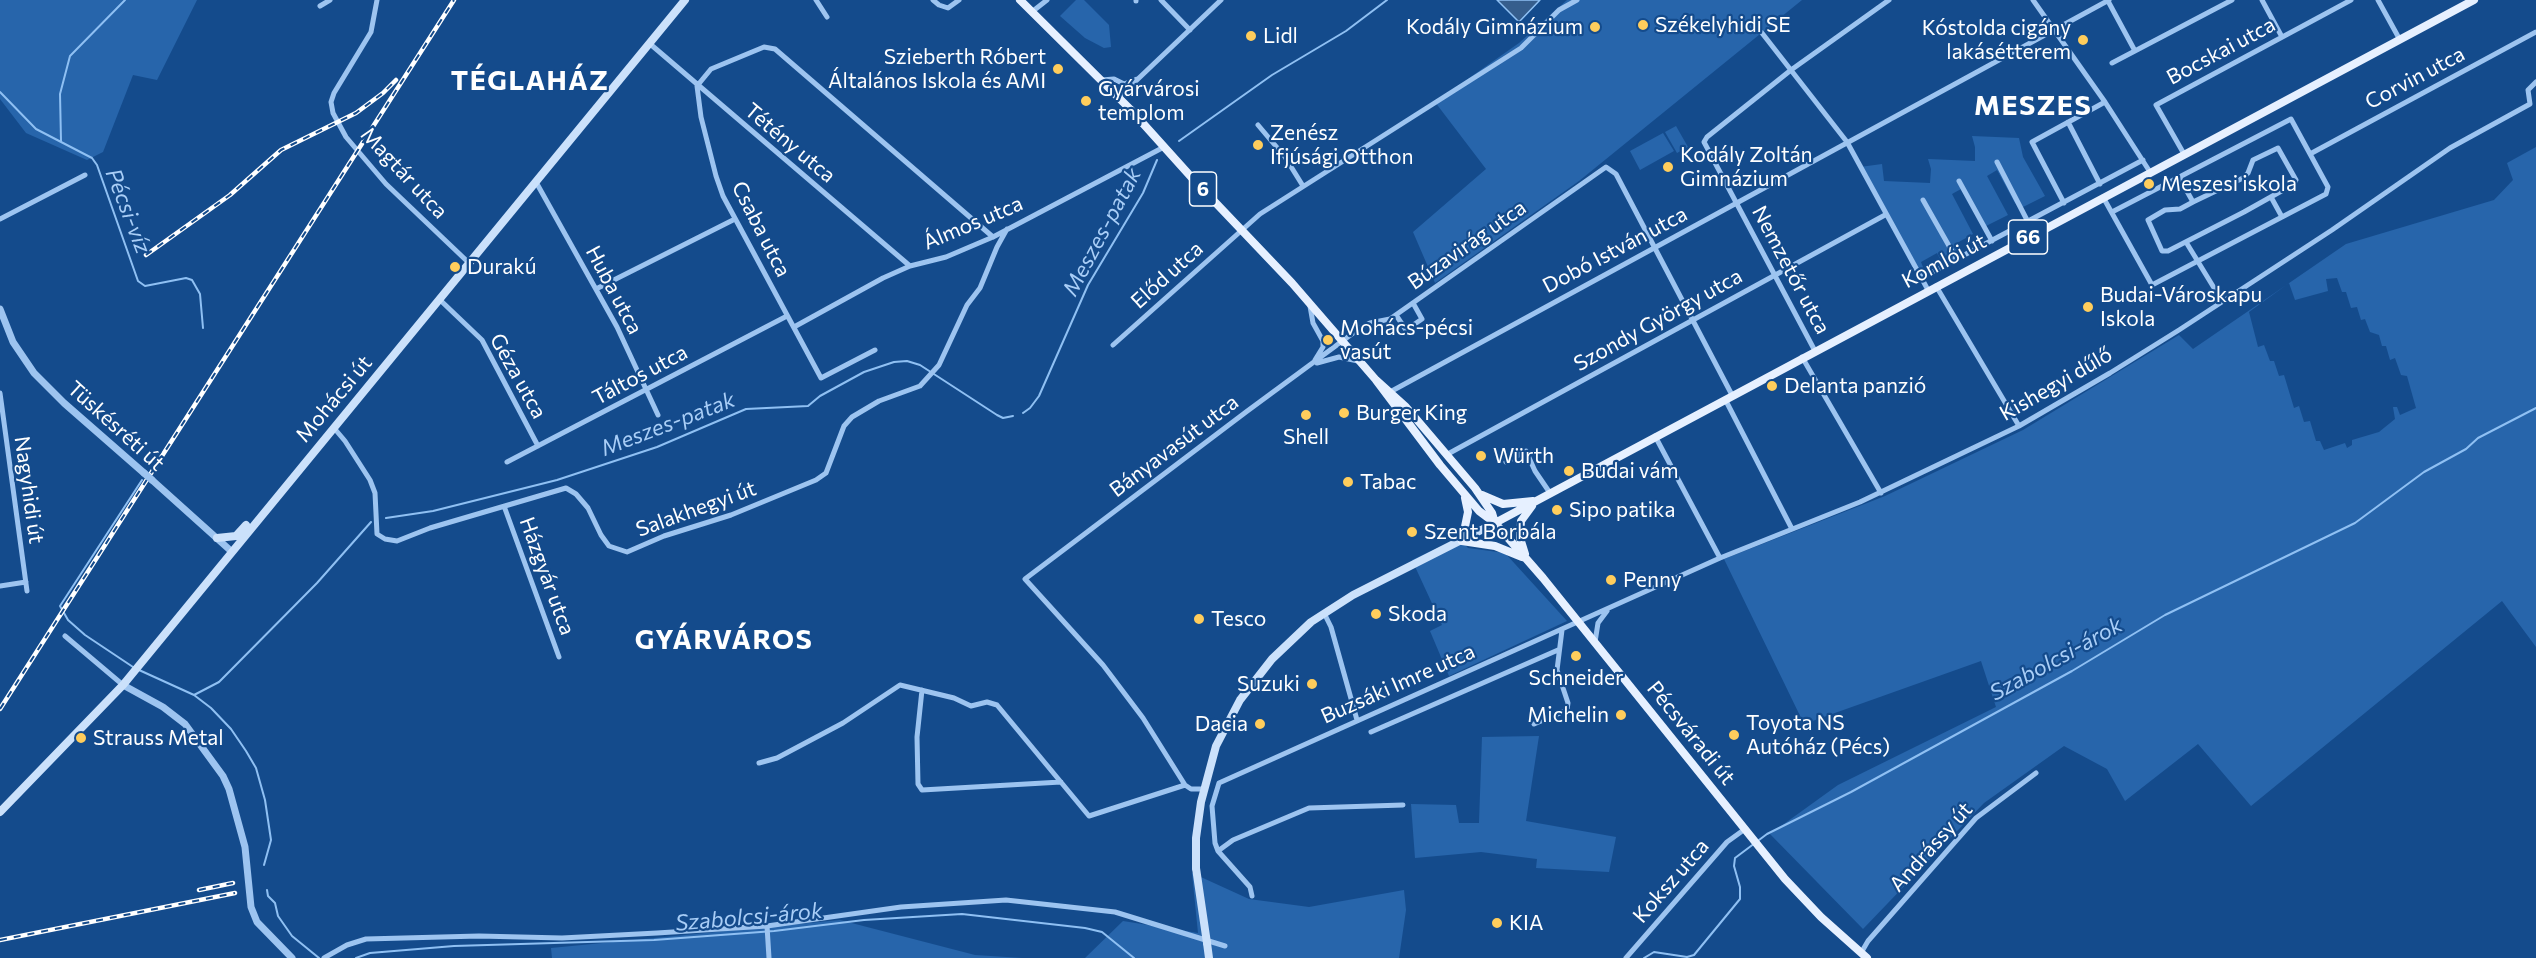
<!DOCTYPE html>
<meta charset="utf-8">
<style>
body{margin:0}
canvas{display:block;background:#144b8c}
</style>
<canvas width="2536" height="958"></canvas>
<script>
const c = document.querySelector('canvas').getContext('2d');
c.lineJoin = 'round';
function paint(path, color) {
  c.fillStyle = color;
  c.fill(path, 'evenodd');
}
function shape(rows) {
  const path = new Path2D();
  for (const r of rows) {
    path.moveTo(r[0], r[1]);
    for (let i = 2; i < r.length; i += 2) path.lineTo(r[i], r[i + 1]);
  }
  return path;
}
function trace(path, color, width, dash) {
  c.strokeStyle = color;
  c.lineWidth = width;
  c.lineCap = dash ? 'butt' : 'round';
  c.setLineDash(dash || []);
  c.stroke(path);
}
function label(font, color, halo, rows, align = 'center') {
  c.font = font + ' Commissioner,sans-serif';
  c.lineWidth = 4.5;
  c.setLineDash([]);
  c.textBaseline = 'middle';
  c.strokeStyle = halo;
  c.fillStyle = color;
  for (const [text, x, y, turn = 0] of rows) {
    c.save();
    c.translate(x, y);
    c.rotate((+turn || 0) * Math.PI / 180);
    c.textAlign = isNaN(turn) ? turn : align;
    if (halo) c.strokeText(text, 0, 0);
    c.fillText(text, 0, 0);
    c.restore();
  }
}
paint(shape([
 [0,0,197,0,157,80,133,75,103,152,87,160,26,133,0,99],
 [1076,0,1084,0,1109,25,1111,47,1104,48,1085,38,1060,16],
 [1567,0,1802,0,1579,181,1435,283,1413,232,1486,169,1435,102,1519,43],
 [1676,126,1688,147,1677,153,1665,132],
 [1663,133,1674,151,1640,170,1630,151],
 [1972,136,2019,138,2023,157,2045,196,2021,208,2015,203,1997,170,1987,176,2008,215,1984,227,1961,189,1952,194,1973,234,1957,243,1961,253,1942,263,1937,253,1921,262,1926,275,1921,278,1860,167,1882,164,1884,181,1930,183,1931,169,1928,159,1975,161,1975,147],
 [2536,147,2536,647,2502,601,2251,806,2198,744,2125,801,2107,769,2064,746,1984,803,1863,929,1770,834,1838,785,1996,707,1981,661,1804,724,1724,559,1885,496,2023,430,2179,335,2193,349,2346,244,2494,200,2513,180,2507,163],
 [2337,278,2342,292,2346,292,2351,308,2357,307,2361,320,2365,319,2370,332,2379,335,2382,346,2386,346,2390,360,2395,358,2401,375,2407,376,2416,408,2400,415,2397,407,2393,407,2395,419,2379,432,2352,440,2352,445,2347,448,2345,443,2324,450,2320,441,2316,441,2310,421,2304,422,2299,406,2294,408,2284,375,2279,376,2274,361,2270,361,2264,345,2258,347,2249,312,2289,283,2295,300,2328,291,2326,279],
 [1459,538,1468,548,1505,553,1567,621,1449,676,1430,631,1442,625,1412,560],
 [1539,736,1526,821,1616,837,1609,872,1536,868,1537,859,1481,852,1415,858,1411,804,1456,805,1459,823,1479,823,1482,737],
 [1192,873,1249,899,1309,907,1404,890,1406,910,1399,958,1085,958,1123,921,1198,933],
 [840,920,975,955,1022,958,552,958,551,948]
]), '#2765ab');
const water = shape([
 [1497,0,1540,0,1519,22,1497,0]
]);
paint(water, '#365e8d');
trace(water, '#8fc0f3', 1.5);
trace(shape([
 [0,92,36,129,92,158,97,165,138,281,145,286,186,278,192,280,200,294,203,328],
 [61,141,60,94,70,56,125,0],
 [1179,141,1272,75,1346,31,1387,0],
 [1023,413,1030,408,1039,396,1088,285,1143,193,1157,160],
 [386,518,433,511,557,480,657,447,746,409,808,406,820,396,864,372,894,362,907,361,920,365,997,415,1003,418,1013,416],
 [133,667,85,635,68,620,60,606,142,480],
 [139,670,194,695,211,708,231,729,246,751,256,768,265,800,271,840,264,865],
 [194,695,219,682,317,583,371,522],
 [267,890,268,896,275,903,278,916,292,936,319,958],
 [356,958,370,953,454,946,654,940,774,931,864,920,962,914,1085,928,1102,932,1134,958],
 [1644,958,1654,952,1687,957,1694,955,1740,899,1740,887,1734,866,1735,858,1767,834,1851,792,2072,671,2165,615,2355,523,2424,472,2466,449,2478,438,2536,408]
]), '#8fc0f3', 2);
trace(shape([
 [377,0,371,32,334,93,331,102,333,113,346,137,386,184,469,263],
 [816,0,827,17],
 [933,0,939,5,948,8,959,0],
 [1136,0,1136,1],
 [1161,0,1190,30],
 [2033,0,2105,102,2150,172],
 [2262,0,2282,37],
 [2378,0,2400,40],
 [2108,1,2135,51],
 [320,6,330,0],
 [1033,11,1047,0],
 [1762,33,1847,142,1928,290],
 [649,43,910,266],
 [2112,63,2232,0],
 [1102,80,1114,79,1124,84,1137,79],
 [1119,97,1221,0],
 [2068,122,2100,184],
 [1258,125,1285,157,1303,186],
 [2184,154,2156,105,2351,0],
 [2310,154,2536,32],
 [1997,162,2028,222],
 [2179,177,2193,202,2243,178,2248,173,2253,160,2278,148,2296,180,2294,184,2244,212,2168,251,2162,251,2148,220,2165,210,2180,209,2193,202],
 [1959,181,1992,241],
 [536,182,617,327,658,415],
 [2103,197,2152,285,2326,194,2328,187,2291,119,2112,212],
 [2271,197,2282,217],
 [1923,200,1957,260],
 [2064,203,2032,142,2105,102],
 [0,219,85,175],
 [2186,242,2222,301],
 [1921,278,2143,160],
 [1936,286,2019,426],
 [596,289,735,219],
 [439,299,482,340,538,446],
 [1310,306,1313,323,1323,341,1323,347,1315,360],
 [1396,315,1406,330,1422,319,1413,303],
 [794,327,883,278,910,266,946,257,993,237,1164,147],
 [1113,345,1260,214,1521,48,1559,10,1577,0],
 [875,350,821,378,723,196,716,176,701,117,697,86,711,69,764,47,775,49,993,237],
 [1815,351,1704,142,1707,137,1791,70,1889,0],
 [1802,357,1881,493],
 [1317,363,1339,357,1358,361],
 [1390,392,2109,0],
 [0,393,27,591],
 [1725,399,1792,529],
 [334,428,345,441,370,480,375,493,377,534,385,539,397,541,430,528,566,488,576,494,588,508,601,535,609,546,627,552,664,536,731,515,816,480,826,473,844,426,852,417,879,401,920,386,939,365,967,305,980,288,997,247,1007,229],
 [1655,436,1720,558],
 [1446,455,1885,215],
 [507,462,787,316],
 [1506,462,1526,451,1535,471,1550,493],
 [504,506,559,657],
 [0,586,26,582],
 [1324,613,1331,627,1357,720],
 [65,636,123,685],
 [1595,642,1598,623,1607,611],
 [922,690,917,737,918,784,922,790,1061,782],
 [1534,724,1567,710,1568,703,1557,670,1562,630],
 [1371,732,1558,650],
 [759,763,777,758,843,723,900,685,954,698,971,706,987,702,997,705,1089,816,1185,785],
 [1203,789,1191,789,1185,785,1143,718,1103,665,1025,579,1246,412,1360,328,1370,323,1390,319,1606,167,1616,174,1732,395],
 [1403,805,1309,808,1233,840,1218,851,1215,843,1212,806,1219,783,1720,558,1860,502,2019,426,2110,373,2179,330,2332,230,2450,148,2530,104,2528,90,2536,82],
 [1218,851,1250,887,1252,896],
 [767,926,769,958],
 [1861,953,1868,941,1976,818,2036,773],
 [324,958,347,945,366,939,479,936,562,938,657,933,767,926,901,907,1006,900,1115,912,1225,946],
 [1626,958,1727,842,1745,829]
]), '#9dc4f0', 5);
trace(shape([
 [0,309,13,342,34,373,64,403,144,473],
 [152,480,231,551],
 [123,685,163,707,185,724,223,776,229,789,245,847,251,907,257,922,292,958]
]), '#9dc4f0', 7);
trace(shape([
 [217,538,236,536,246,525],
 [0,812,123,685,685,0],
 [1196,868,1196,838,1201,802,1216,746,1240,700,1272,659,1311,622,1353,595,1495,523],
 [1207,943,1209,958]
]), '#cbe1fb', 8);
trace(shape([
 [1020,0,1130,109,1193,179,1292,283,1376,380,1406,407,1475,488,1492,513,1495,523],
 [1376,380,1440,465,1479,511,1495,523,1543,578,1785,879,1821,917,1867,958],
 [1482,495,1503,504,1533,501],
 [1465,498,1468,512,1462,541,1495,546,1522,557],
 [1495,523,2474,0],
 [1525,554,1520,538,1521,521,1532,506]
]), '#e6f0ff', 8);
const rail = shape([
 [146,255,230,195,281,150,356,113,383,93,396,80],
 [0,709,454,0],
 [199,890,233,883],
 [0,940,235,893]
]);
trace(rail, '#fff', 4.5);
trace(rail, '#144b8c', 2, [7]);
trace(shape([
 [144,473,152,480]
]), '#9dc4f0', 7);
trace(shape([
 [1196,868,1207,943]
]), '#cbe1fb', 8);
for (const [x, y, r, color] of [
 [1643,25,6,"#ffcd5c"],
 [1595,27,6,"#ffcd5c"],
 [1251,36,6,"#ffcd5c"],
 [2083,40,6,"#ffcd5c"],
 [1058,69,6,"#ffcd5c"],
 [1086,101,6,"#ffcd5c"],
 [1258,145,6,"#ffcd5c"],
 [1668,167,6,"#ffcd5c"],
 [2149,184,6,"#ffcd5c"],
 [455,267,6,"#ffcd5c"],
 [2088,307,6,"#ffcd5c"],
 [1328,340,6,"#ffcd5c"],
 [1772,386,6,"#ffcd5c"],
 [1344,413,6,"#ffcd5c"],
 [1306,415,6,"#ffcd5c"],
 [1481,456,6,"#ffcd5c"],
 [1569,471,6,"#ffcd5c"],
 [1348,482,6,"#ffcd5c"],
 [1557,510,6,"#ffcd5c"],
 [1412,532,6,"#ffcd5c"],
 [1611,580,6,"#ffcd5c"],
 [1376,614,6,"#ffcd5c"],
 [1199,619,6,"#ffcd5c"],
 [1576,656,6,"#ffcd5c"],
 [1312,684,6,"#ffcd5c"],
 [1621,715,6,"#ffcd5c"],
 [1260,724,6,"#ffcd5c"],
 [1734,735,6,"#ffcd5c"],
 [81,738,6,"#ffcd5c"],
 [1497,923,6,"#ffcd5c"]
]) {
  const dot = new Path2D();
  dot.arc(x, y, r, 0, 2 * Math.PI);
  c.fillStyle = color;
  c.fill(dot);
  trace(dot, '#144b8c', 2);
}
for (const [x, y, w] of [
 [1203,189,27],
 [2028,237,39]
]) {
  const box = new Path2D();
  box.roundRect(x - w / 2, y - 17, w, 34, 4.5);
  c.fillStyle = '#144b8c';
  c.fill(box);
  trace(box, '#fff', 1.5);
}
label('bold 20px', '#fff', null, [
 ["6",1203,189],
 ["66",2028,237]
]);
label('21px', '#fff', '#144b8c', [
 ["Székelyhidi SE",1655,25],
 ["Kodály Gimnázium",1583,27,"right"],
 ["Kóstolda cigány",2071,28,"right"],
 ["lakásétterem",2071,52,"right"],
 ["Lidl",1263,36],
 ["Szieberth Róbert",1046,57,"right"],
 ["Általános Iskola és AMI",1046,81,"right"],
 ["Gyárvárosi",1098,89],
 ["templom",1098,113],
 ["Zenész",1270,133],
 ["Ifjúsági Otthon",1270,157],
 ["Kodály Zoltán",1680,155],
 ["Gimnázium",1680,179],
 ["Meszesi iskola",2161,184],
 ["Durakú",467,267],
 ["Budai-Városkapu",2100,295],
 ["Iskola",2100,319],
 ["Mohács-pécsi",1340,328],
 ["vasút",1340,352],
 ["Delanta panzió",1784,386],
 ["Burger King",1356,413],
 ["Shell",1306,437,"center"],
 ["Würth",1493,456],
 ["Budai vám",1581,471],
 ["Tabac",1360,482],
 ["Sipo patika",1569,510],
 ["Szent Borbála",1424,532],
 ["Penny",1623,580],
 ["Skoda",1388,614],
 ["Tesco",1211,619],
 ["Schneider",1576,678,"center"],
 ["Suzuki",1300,684,"right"],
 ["Michelin",1609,715,"right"],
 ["Toyota NS",1746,723],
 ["Autóház (Pécs)",1746,747],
 ["Dacia",1248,724,"right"],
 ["Strauss Metal",93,738],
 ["KIA",1509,923]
], 'left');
label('21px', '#fff', '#144b8c', [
 ["Bocskai utca",2221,51,-28],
 ["Corvin utca",2415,78,-28],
 ["Tétény utca",790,143,40],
 ["Magtár utca",404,173,47],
 ["Álmos utca",973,223,-23],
 ["Csaba utca",761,229,63],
 ["Búzavirág utca",1467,245,-35],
 ["Dobó István utca",1615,250,-28],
 ["Komlói út",1944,261,-28],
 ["Nemzetőr utca",1791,270,62],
 ["Előd utca",1167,275,-42],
 ["Huba utca",614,290,62],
 ["Szondy György utca",1658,320,-29],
 ["Táltos utca",640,375,-28],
 ["Géza utca",518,376,61],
 ["Kishegyi dűlő",2056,384,-30],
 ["Mohácsi út",334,399,-50],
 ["Tüskésréti út",116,426,42],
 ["Bányavasút utca",1174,446,-37],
 ["Nagyhidi út",29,490,82],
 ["Salakhegyi út",696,509,-20],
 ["Házgyár utca",547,576,70],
 ["Buzsáki Imre utca",1398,684,-24],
 ["Pécsváradi út",1691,733,51],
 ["Andrássy út",1931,847,-48],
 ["Koksz utca",1671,881,-49]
]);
label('italic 22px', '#a9cef7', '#144b8c', [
 ["Pécsi-víz",128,211,69],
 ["Meszes-patak",1102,232,-62],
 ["Meszes-patak",668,424,-21],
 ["Szabolcsi-árok",2056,659,-29],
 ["Szabolcsi-árok",749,917,-5]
]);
c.letterSpacing = '1.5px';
label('bold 27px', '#fff', '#144b8c', [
 ["TÉGLAHÁZ",530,81],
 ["MESZES",2033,106],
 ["GYÁRVÁROS",724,640]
]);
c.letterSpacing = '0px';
</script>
